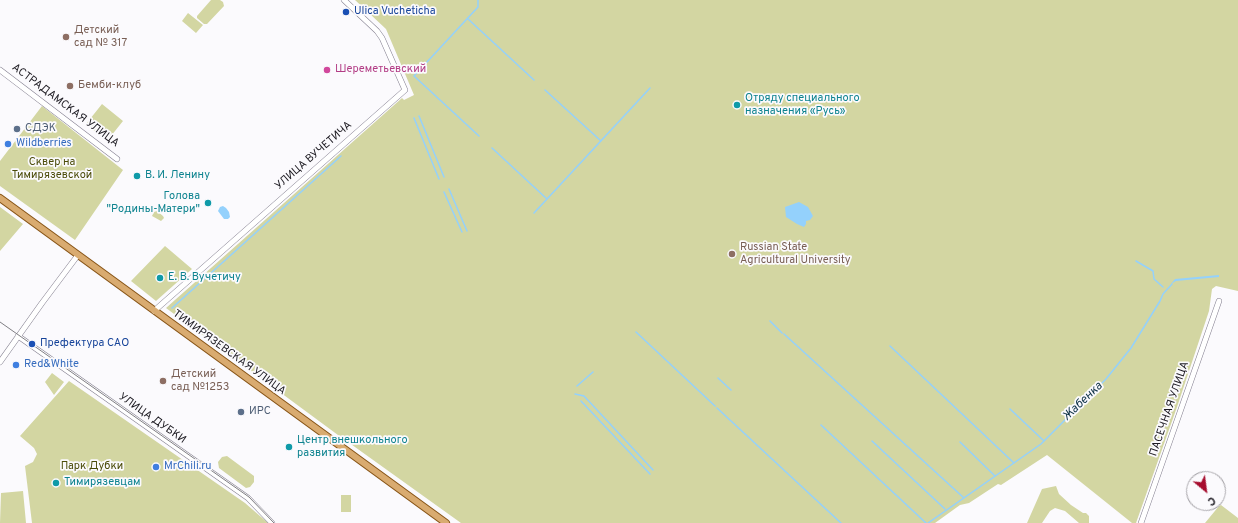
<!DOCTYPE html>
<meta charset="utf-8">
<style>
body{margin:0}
#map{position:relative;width:1238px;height:523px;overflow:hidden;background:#fbfafd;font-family:Overpass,sans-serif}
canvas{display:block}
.north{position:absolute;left:1186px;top:471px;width:40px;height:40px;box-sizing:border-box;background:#fbfafd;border:1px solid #a2a0a5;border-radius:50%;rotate:151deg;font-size:11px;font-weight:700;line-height:16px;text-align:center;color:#1c1a21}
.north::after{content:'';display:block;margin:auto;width:14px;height:18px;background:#a60d2e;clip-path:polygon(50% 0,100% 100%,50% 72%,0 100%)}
</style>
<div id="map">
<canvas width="1238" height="523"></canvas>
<div class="north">С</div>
</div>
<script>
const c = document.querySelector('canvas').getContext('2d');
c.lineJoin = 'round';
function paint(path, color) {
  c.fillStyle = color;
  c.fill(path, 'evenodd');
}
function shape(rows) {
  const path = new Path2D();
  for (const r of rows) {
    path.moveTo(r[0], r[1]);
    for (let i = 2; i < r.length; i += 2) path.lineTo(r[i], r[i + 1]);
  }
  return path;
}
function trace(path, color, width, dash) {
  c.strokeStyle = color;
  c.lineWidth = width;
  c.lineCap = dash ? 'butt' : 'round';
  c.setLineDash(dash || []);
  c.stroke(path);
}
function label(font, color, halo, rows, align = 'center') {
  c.font = font + ' Overpass,sans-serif';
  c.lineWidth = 3.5;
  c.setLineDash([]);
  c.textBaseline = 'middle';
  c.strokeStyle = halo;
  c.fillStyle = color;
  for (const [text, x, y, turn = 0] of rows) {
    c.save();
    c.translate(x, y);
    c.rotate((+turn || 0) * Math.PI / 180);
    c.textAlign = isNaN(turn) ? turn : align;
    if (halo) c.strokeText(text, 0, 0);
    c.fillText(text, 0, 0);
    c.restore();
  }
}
paint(shape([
 [211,0,220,0,223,2,224,6,207,24,204,24,197,18,197,16],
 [355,0,1238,0,1238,291,1216,286,1212,289,1209,311,1177,407,1136,523,1132,523,1047,455,1001,485,998,484,969,503,960,505,935,523,461,523,348,442,346,439,342,438,166,308,402,98,404,100,414,95,386,29],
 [188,13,203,25,196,33,182,21],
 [102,104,123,121,107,141,86,124],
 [42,106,123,170,75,240,0,186,0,161],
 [0,207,23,224,0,251],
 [157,211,163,216,164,218,161,221,152,216,154,212],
 [165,246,192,269,156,301,131,281],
 [52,373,64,382,54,395,45,382],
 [69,381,245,503,268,523,32,523,25,466,33,462,37,454,34,448,20,436],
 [227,456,254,476,254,482,250,487,246,488,219,468,218,462,222,457],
 [1056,486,1059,494,1071,505,1083,513,1086,513,1089,516,1089,523,1079,523,1065,511,1055,508,1050,511,1042,523,1027,523,1042,489],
 [23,491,26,523,0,523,1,493],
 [341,495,351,495,351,512,341,512],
 [1221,505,1238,518,1238,523,1205,523,1219,506]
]), '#d3d6a2');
paint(shape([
 [799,202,808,207,813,216,810,220,806,221,806,224,804,227,797,224,786,217,785,207],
 [223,206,226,208,229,212,230,217,228,219,224,219,218,211,220,207],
 [1219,275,1219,277,1176,281,1171,284,1175,279]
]), '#94d1fc');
trace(shape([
 [478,0,478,7,414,76,479,136],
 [468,19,534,80],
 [545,90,601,141],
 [419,116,444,177],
 [414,118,439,179],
 [492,148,547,199],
 [449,189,467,231],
 [444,192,462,232],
 [534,213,650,88],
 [1136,261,1153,271,1154,279,1163,287],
 [172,308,341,156],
 [770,321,782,333],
 [636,332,715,406],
 [784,334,964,498],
 [890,346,1014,463],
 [718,378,731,390],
 [577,386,593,372],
 [575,394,584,396,653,470],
 [581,401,650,474],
 [717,408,841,523],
 [1010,409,1043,440],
 [821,425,926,523],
 [872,441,945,509],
 [960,442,995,476],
 [928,523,1041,444,1106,379,1131,348,1160,301,1163,294,1172,284]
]), '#94d1fc', 1.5);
const minor = shape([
 [0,70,117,159],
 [154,311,405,90,382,38,377,31,344,0],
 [18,336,248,498,272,523],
 [0,362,42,303,78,255],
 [1141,523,1219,301]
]);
const major = shape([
 [0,198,446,523]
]);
trace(minor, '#827e8e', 6);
trace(major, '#875416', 8);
trace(minor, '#fff', 5);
trace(major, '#d9ab70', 6);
trace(shape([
 [0,322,249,497,274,523]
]), '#7f7e83', 1);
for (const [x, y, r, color] of [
 [346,12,4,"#1a4fb4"],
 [66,37,4,"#8d6e63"],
 [327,70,4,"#d1479c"],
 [70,86,4,"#8d6e63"],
 [737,105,4,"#0f9aa8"],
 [17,129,4,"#5c6f8a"],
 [8,144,4,"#3f7fe0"],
 [137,176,4,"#0f9aa8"],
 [208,203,4,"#0f9aa8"],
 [732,254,4,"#8d6e63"],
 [160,278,4,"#0f9aa8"],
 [32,344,4,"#1a4fb4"],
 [16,365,4,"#3f7fe0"],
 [163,381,4,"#8d6e63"],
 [241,412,4,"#5c6f8a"],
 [289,447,4,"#0f9aa8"],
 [156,467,4,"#3f7fe0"],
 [56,483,4,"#0f9aa8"]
]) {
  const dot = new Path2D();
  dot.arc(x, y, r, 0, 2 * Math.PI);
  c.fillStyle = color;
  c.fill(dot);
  trace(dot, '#fbfafd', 1.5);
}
label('11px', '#164399', '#fbfafd', [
 ["Ulica Vucheticha",354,12],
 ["Префектура САО",40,344]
], 'left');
label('11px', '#785e54', '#fbfafd', [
 ["Детский",74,31],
 ["сад № 317",74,44],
 ["Бемби-клуб",78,86],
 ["Russian State",740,248],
 ["Agricultural University",740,261],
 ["Детский",171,375],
 ["сад №1253",171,388]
], 'left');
label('11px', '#b23c85', '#fbfafd', [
 ["Шереметьевский",335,70]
], 'left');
label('11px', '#0d838f', '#fbfafd', [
 ["Отряду специального",745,99],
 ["назначения «Русь»",745,112],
 ["В. И. Ленину",145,176],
 ["Голова",200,197,"right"],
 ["\"Родины-Матери\"",200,210,"right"],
 ["Е. В. Вучетичу",168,278],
 ["Центр внешкольного",297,441],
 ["развития",297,454],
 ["Тимирязевцам",64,483]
], 'left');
label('11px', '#1c1a21', '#fbfafd', [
 ["АСТРАДАМСКАЯ УЛИЦА",65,106,37],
 ["УЛИЦА ВУЧЕТИЧА",314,156,-41],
 ["ТИМИРЯЗЕВСКАЯ УЛИЦА",229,353,36],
 ["ПАСЕЧНАЯ УЛИЦА",1170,409,-71],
 ["УЛИЦА ДУБКИ",152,419,35]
]);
label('11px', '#4e5e75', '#fbfafd', [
 ["СДЭК",25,129],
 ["ИРС",249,412]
], 'left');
label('11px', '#366cbe', '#fbfafd', [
 ["Wildberries",16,144],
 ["Red&White",24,365],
 ["MrChili.ru",164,467]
], 'left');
label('11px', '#4b4c09', '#fbfafd', [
 ["Сквер на",52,163],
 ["Тимирязевской",52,176],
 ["Парк Дубки",92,467]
]);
label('italic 12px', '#0f3247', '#fbfafd', [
 ["Жабенка",1083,402,-44]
]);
</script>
